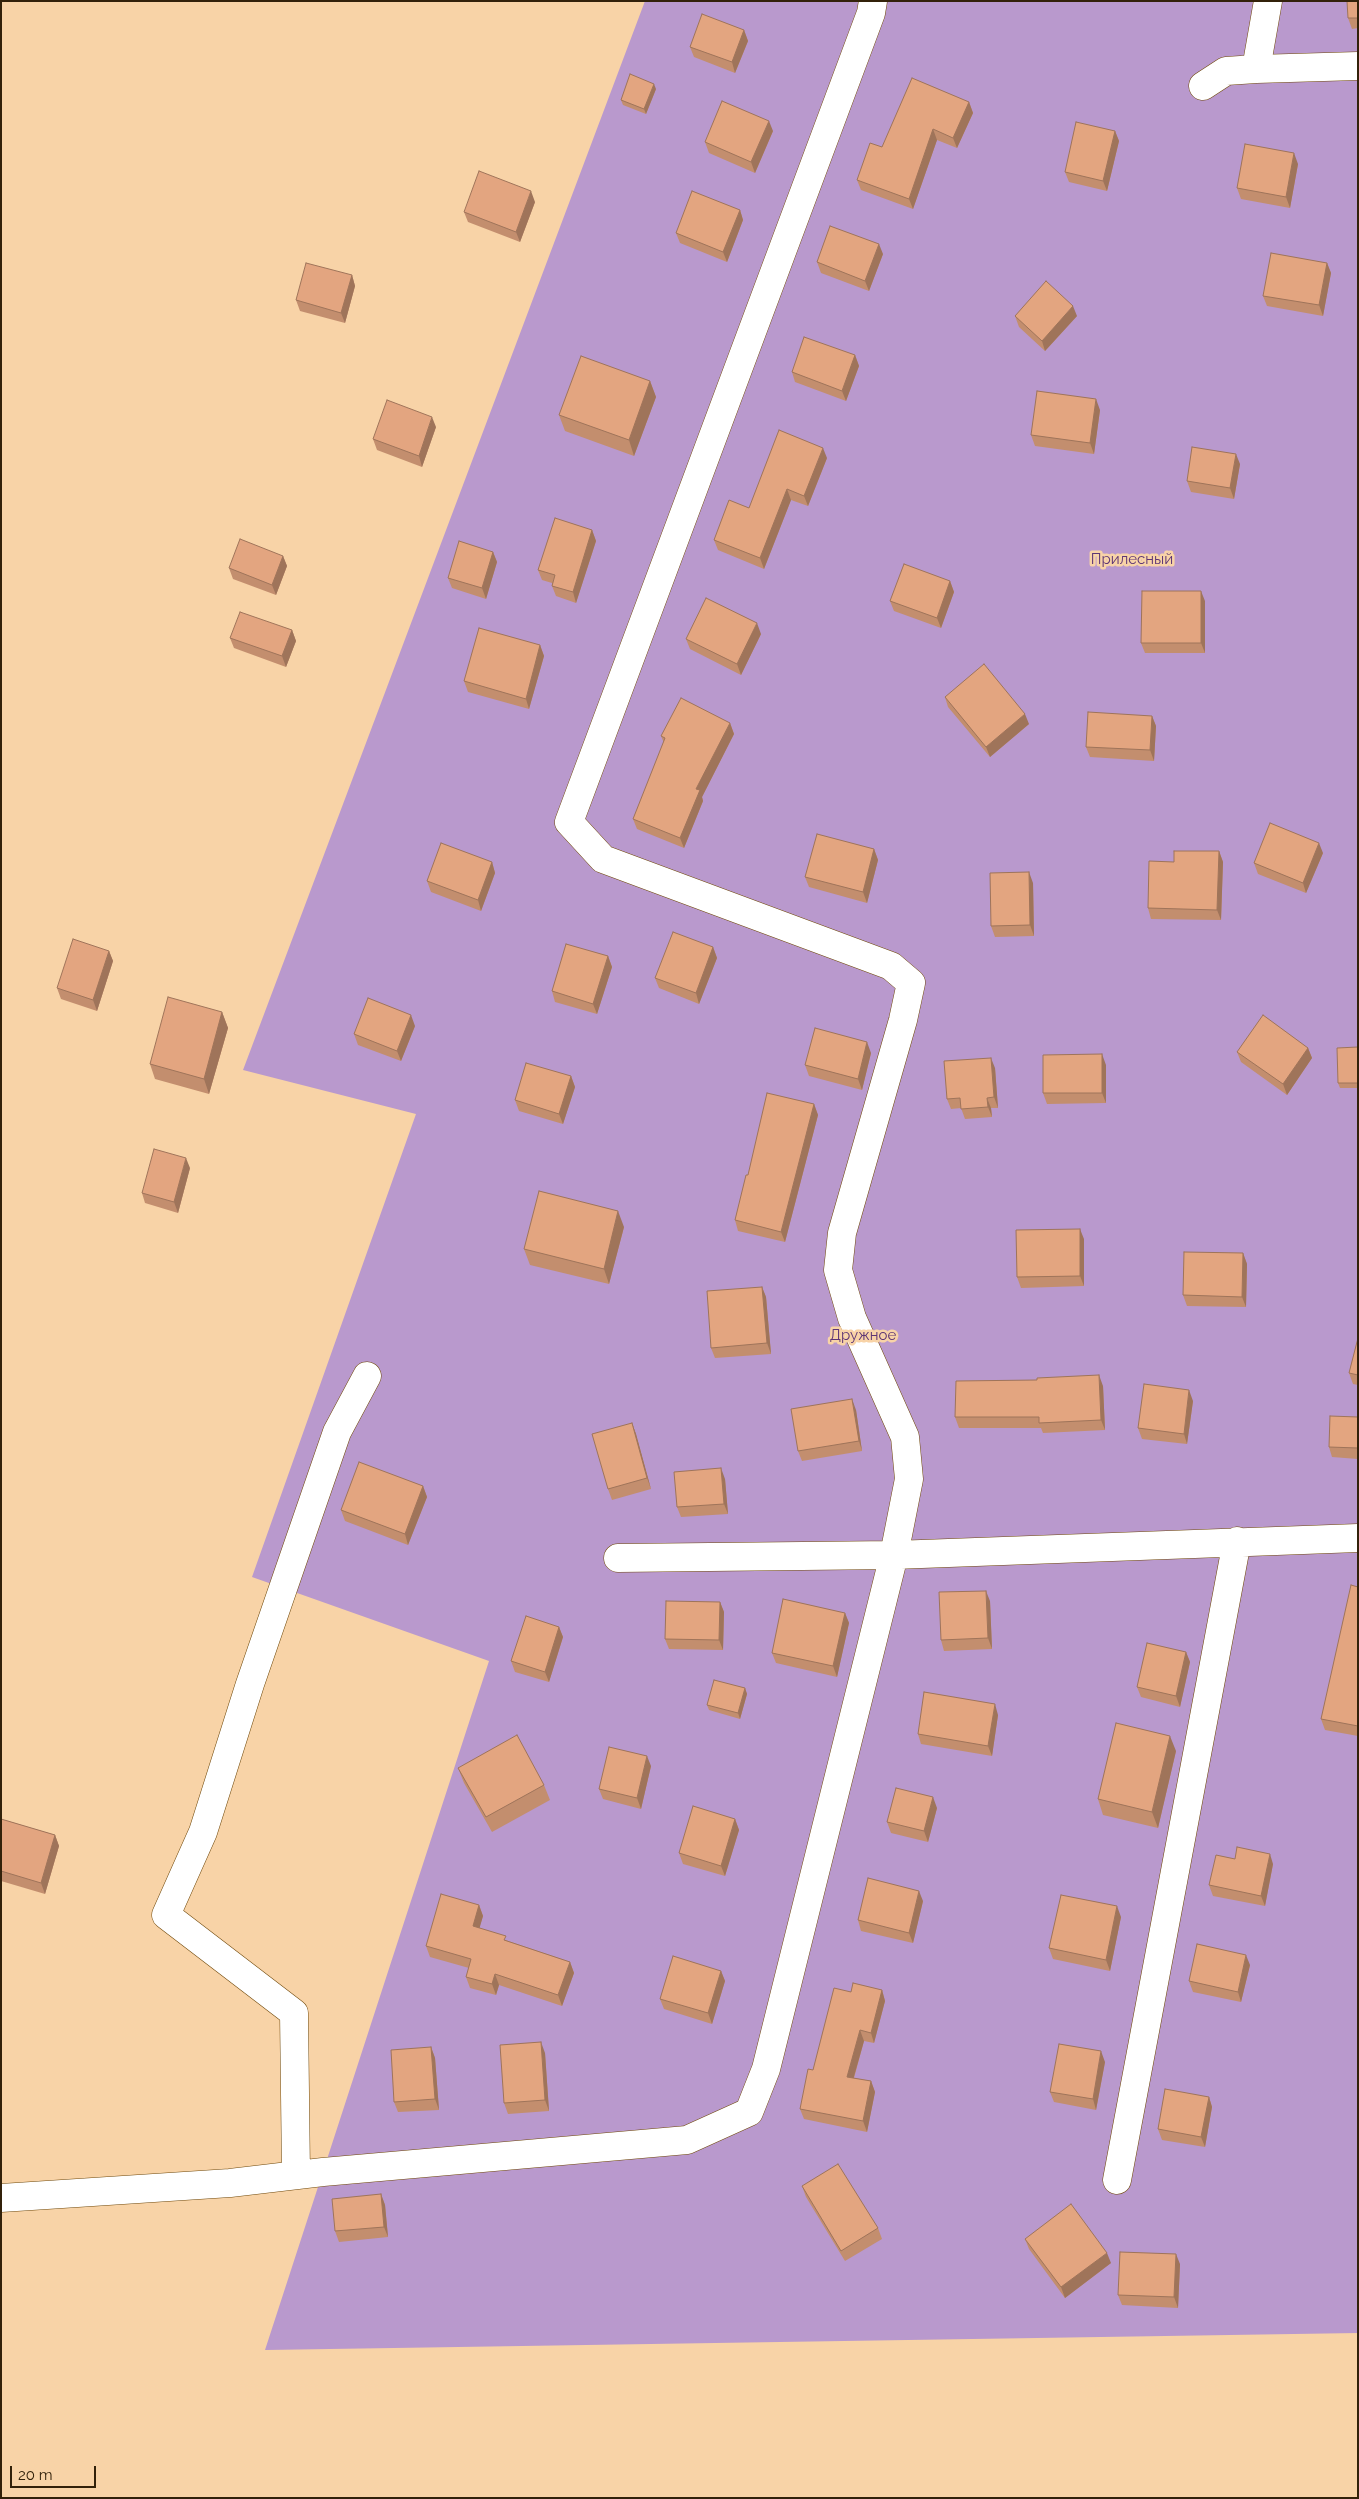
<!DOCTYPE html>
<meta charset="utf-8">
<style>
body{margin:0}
#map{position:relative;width:1359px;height:2499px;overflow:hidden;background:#f8d3a7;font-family:Raleway,sans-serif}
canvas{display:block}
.frame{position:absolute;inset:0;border:2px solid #32210a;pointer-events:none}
.scale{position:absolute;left:10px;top:2466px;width:86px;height:22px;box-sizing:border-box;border:2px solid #32210a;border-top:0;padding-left:6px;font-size:15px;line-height:18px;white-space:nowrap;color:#32210a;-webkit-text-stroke:4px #f8d3a7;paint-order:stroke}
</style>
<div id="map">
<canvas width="1359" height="2499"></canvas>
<div class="frame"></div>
<div class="scale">20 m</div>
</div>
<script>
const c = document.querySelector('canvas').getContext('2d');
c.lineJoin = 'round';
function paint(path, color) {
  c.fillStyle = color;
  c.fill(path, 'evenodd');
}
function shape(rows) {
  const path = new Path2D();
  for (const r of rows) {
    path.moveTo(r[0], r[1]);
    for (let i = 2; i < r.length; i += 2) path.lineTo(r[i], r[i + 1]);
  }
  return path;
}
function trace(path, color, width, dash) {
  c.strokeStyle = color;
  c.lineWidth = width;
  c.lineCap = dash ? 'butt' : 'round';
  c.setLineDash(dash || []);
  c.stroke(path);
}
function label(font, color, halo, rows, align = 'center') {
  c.font = font + ' Raleway,sans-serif';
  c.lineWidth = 5;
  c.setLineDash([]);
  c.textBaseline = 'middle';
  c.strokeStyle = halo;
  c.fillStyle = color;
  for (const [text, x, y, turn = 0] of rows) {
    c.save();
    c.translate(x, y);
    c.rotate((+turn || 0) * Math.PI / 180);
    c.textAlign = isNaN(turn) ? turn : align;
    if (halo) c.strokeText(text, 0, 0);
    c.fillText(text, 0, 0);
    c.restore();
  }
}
paint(shape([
 [645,1,1358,1,1358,2333,265,2350,489,1661,252,1577,416,1114,243,1070]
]), '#b999cd');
const street = shape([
 [1256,69,1358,66],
 [1203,86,1226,71,1256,69,1268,1],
 [618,1558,894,1555,1358,1538],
 [296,2175,294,2013,166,1915,203,1832,250,1684,337,1432,367,1376],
 [1117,2180,1237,1541],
 [1,2198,230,2183,323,2172,687,2140,749,2112,766,2069,894,1555,909,1479,905,1437,852,1318,838,1270,842,1233,903,1020,911,983,891,966,603,859,569,822,871,13,873,1]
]);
trace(street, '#70490b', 29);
trace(street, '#fff', 28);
paint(shape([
 [1358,1,1358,28,1352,29,1348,18],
 [744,30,748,41,735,73,694,57,690,47],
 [656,89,646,114,623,105,621,100],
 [969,102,973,113,957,148,937,140,913,209,861,190,857,180,882,147],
 [773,131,755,173,709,153,705,142],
 [1115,131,1119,141,1107,191,1069,182,1065,172],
 [1298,164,1290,208,1241,199,1237,188],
 [535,202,520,242,468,222,464,212],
 [740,210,743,220,727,262,680,243,676,233],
 [883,254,869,291,821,273,817,262],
 [1327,263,1331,273,1323,316,1267,306,1263,296],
 [352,275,355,286,345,323,300,311,296,300],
 [1015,316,1077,316,1045,351,1019,327],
 [855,355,859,366,846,401,795,382,792,372],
 [650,381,656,397,634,456,565,431,559,415],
 [1100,410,1094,454,1035,446,1031,435],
 [436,427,422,467,377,450,373,439],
 [827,458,808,506,791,500,764,569,718,550,714,540,749,508],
 [1240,464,1234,499,1191,492,1187,481],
 [592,530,596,541,576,603,556,596,552,586,552,583,542,580,538,570],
 [493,552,497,562,486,599,452,588,448,578],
 [283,556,287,566,276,595,233,579,229,568],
 [950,581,954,592,941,628,894,611,890,601],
 [1205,601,1205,653,1145,653,1141,643],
 [292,630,296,641,286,667,234,648,230,638],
 [761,634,741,675,690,649,686,639],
 [540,645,544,656,529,709,468,692,464,681],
 [945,697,1029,724,990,757,948,707],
 [1152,716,1156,726,1154,761,1090,757,1086,747],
 [730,723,734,734,702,797,703,801,684,848,637,829,633,819,664,743,661,736],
 [874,849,878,860,867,903,809,887,805,877],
 [1219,851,1223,862,1221,920,1151,919,1148,908,1174,862],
 [1323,853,1306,893,1258,874,1254,863],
 [492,862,495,873,481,911,431,892,427,881],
 [1033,883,1034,936,995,937,991,926],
 [713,947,717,958,699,1004,659,988,655,978],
 [109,951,113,961,97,1011,61,999,57,988],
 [608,956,612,967,597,1014,555,1002,552,991],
 [222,1012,228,1028,209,1094,155,1079,150,1064],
 [415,1026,401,1061,358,1045,354,1034],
 [1358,1047,1358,1088,1340,1088,1338,1083],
 [1308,1048,1312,1058,1287,1095,1241,1062,1237,1052],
 [871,1053,862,1090,809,1076,805,1065],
 [1106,1065,1106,1103,1047,1104,1043,1093],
 [995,1068,998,1108,991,1108,992,1117,965,1119,961,1108,951,1109,947,1099],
 [571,1076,575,1087,563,1124,519,1111,515,1100],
 [814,1104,818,1115,785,1242,738,1231,735,1220,748,1175],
 [190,1168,178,1213,145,1203,142,1193],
 [624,1227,609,1284,530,1265,524,1249],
 [1084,1239,1084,1286,1021,1288,1017,1277],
 [1243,1253,1247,1264,1246,1307,1187,1306,1183,1295],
 [762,1287,766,1297,771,1354,715,1358,711,1348],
 [1358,1338,1358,1385,1353,1384,1349,1373],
 [1037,1380,1103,1386,1105,1430,1043,1433,1041,1428,959,1428,955,1417],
 [1193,1401,1187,1444,1142,1439,1138,1428],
 [856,1410,862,1451,802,1461,798,1451],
 [1358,1417,1358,1459,1332,1457,1329,1447],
 [632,1423,636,1434,651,1489,612,1500,608,1489],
 [725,1479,728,1514,681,1517,677,1507],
 [423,1486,427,1497,408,1545,345,1521,341,1510],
 [1358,1587,1358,1736,1325,1730,1321,1719],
 [990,1601,992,1649,944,1651,941,1640],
 [720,1602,724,1612,723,1650,669,1649,665,1639],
 [845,1613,849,1623,837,1677,776,1663,772,1653],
 [559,1627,563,1637,549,1682,515,1672,511,1661],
 [1186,1652,1190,1662,1180,1707,1141,1697,1137,1687],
 [745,1688,747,1694,740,1719,709,1710,707,1705],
 [998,1715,992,1756,921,1744,918,1734],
 [1176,1751,1158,1828,1103,1815,1098,1799],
 [651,1766,641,1809,603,1799,599,1789],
 [458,1768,544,1785,550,1800,492,1832,464,1783],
 [937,1808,928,1842,891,1833,887,1822],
 [1,1819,55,1835,59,1846,45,1894,1,1881],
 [735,1819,739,1830,725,1876,683,1864,679,1853],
 [1235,1859,1273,1864,1265,1906,1213,1896,1209,1885],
 [923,1901,913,1943,861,1931,858,1920],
 [479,1905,483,1916,479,1928,508,1941,570,1962,574,1973,562,2006,499,1985,496,1995,470,1988,466,1977,469,1968,430,1957,426,1946],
 [1121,1917,1110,1971,1053,1959,1049,1948],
 [1250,1965,1241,2002,1193,1992,1189,1981],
 [721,1971,725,1981,712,2024,664,2009,660,1999],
 [882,1990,885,2001,874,2043,864,2041,854,2078,871,2081,875,2092,867,2132,804,2119,800,2109,851,1992],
 [431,2047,435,2058,439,2110,398,2112,394,2102],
 [545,2053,549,2111,508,2114,504,2103],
 [1105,2062,1096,2110,1054,2102,1050,2092],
 [1209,2097,1212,2107,1205,2147,1162,2140,1158,2129],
 [802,2186,878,2228,882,2239,845,2261,806,2197],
 [381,2194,385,2205,388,2237,339,2242,335,2231],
 [1025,2239,1111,2263,1065,2298,1029,2249],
 [1180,2264,1178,2308,1122,2305,1118,2295]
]), '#c38e6e');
paint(shape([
 [744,30,748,41,735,73,732,62],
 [654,84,656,89,646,114,644,109],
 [969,102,973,113,957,148,953,138],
 [769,121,773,131,755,173,751,162],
 [933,129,937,140,913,209,909,199],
 [1115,131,1119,141,1107,191,1103,181],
 [1294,153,1298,164,1290,208,1286,197],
 [531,191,535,202,520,242,516,232],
 [740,210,743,220,727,262,723,252],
 [879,244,883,254,869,291,865,281],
 [1327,263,1331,273,1323,316,1319,305],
 [352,275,355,286,345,323,341,313],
 [1073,306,1077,316,1045,351,1042,341],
 [855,355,859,366,846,401,842,391],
 [650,381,656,397,634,456,629,440],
 [1096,399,1100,410,1094,454,1090,443],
 [432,417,436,427,422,467,419,456],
 [823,448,827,458,808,506,804,496],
 [1236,454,1240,464,1234,499,1230,488],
 [787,489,791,500,764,569,760,558],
 [592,530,596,541,576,603,573,592],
 [493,552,497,562,486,599,482,588],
 [283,556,287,566,276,595,272,585],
 [950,581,954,592,941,628,937,618],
 [1201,591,1205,601,1205,653,1201,643],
 [757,623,761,634,741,675,737,664],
 [292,630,296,641,286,667,282,656],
 [540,645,544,656,529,709,526,699],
 [1025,714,1029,724,990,757,986,747],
 [1152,716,1156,726,1154,761,1150,750],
 [730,723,734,734,702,797,703,801,684,848,680,838,696,789],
 [1319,843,1323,853,1306,893,1303,883],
 [874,849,878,860,867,903,863,892],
 [1219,851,1223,862,1221,920,1217,910],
 [492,862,495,873,481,911,478,900],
 [1029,872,1033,883,1034,936,1030,925],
 [713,947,717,958,699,1004,696,993],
 [109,951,113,961,97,1011,93,1000],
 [608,956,612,967,597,1014,593,1004],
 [222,1012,228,1028,209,1094,204,1079],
 [411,1015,415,1026,401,1061,397,1051],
 [867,1042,871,1053,862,1090,858,1079],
 [1308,1048,1312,1058,1287,1095,1283,1084],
 [1102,1054,1106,1065,1106,1103,1102,1093],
 [991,1058,995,1068,998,1108,994,1097],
 [571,1076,575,1087,563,1124,559,1114],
 [987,1098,991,1108,992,1117,988,1107],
 [814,1104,818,1115,785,1242,781,1232],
 [186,1158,190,1168,178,1213,174,1202],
 [618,1211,624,1227,609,1284,604,1269],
 [1080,1229,1084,1239,1084,1286,1080,1276],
 [1243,1253,1247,1264,1246,1307,1242,1297],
 [762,1287,766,1297,771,1354,767,1343],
 [1099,1375,1103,1386,1105,1430,1101,1420],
 [1189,1390,1193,1401,1187,1444,1184,1434],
 [852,1399,856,1410,862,1451,859,1441],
 [632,1423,636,1434,651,1489,647,1478],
 [721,1468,725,1479,728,1514,724,1504],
 [423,1486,427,1497,408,1545,405,1534],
 [986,1591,990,1601,992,1649,988,1638],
 [720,1602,724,1612,723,1650,719,1640],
 [845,1613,849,1623,837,1677,833,1666],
 [559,1627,563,1637,549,1682,545,1672],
 [1186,1652,1190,1662,1180,1707,1176,1696],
 [745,1688,747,1694,740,1719,738,1713],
 [995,1704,998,1715,992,1756,988,1746],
 [1170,1736,1176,1751,1158,1828,1152,1812],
 [647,1756,651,1766,641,1809,637,1798],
 [933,1797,937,1808,928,1842,924,1831],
 [735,1819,739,1830,725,1876,721,1866],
 [55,1835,59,1846,45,1894,41,1883],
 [1270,1854,1273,1864,1265,1906,1261,1896],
 [919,1891,923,1901,913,1943,909,1933],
 [479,1905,483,1916,477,1937,473,1926],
 [1117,1906,1121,1917,1110,1971,1106,1960],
 [1246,1955,1250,1965,1241,2002,1238,1992],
 [570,1962,574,1973,562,2006,558,1995],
 [721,1971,725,1981,712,2024,708,2013],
 [495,1974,499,1985,496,1995,492,1984],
 [882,1990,885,2001,874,2043,871,2033],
 [860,2030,864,2041,851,2087,847,2077],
 [541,2042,545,2053,549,2111,545,2100],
 [431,2047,435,2058,439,2110,435,2099],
 [1101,2051,1105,2062,1096,2110,1093,2099],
 [871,2081,875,2092,867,2132,863,2121],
 [1209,2097,1212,2107,1205,2147,1201,2137],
 [381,2194,385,2205,388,2237,384,2227],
 [1107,2253,1111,2263,1065,2298,1061,2287],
 [1176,2254,1180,2264,1178,2308,1174,2297]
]), '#9f745a');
const building = shape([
 [1347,1,1358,1,1358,18,1348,18,1347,1],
 [702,14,744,30,732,62,690,47,702,14],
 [630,74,654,84,644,109,621,100,630,74],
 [912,78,969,102,953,138,933,129,909,199,857,180,870,143,882,147,912,78],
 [722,101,769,121,751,162,705,142,722,101],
 [1076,122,1115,131,1103,181,1065,172,1076,122],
 [1245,144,1294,153,1286,197,1237,188,1245,144],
 [479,171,531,191,516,232,464,212,479,171],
 [692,191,740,210,723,252,676,233,692,191],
 [830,226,879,244,865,281,817,262,830,226],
 [1271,253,1327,263,1319,305,1263,296,1271,253],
 [306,263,352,275,341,313,296,300,306,263],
 [1046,281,1073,306,1042,341,1015,316,1046,281],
 [804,337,855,355,842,391,792,372,804,337],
 [581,356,650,381,629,440,559,415,581,356],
 [1037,391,1096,399,1090,443,1031,435,1037,391],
 [387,400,432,417,419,456,373,439,387,400],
 [779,430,823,448,804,496,787,489,760,558,714,540,729,500,749,508,779,430],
 [1192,447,1236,454,1230,488,1187,481,1192,447],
 [555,518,592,530,573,592,552,586,555,575,538,570,555,518],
 [240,539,283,556,272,585,229,568,240,539],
 [459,541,493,552,482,588,448,578,459,541],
 [904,564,950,581,937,618,890,601,904,564],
 [1142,591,1201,591,1201,643,1141,643,1142,591],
 [706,598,757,623,737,664,686,639,706,598],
 [240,612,292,630,282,656,230,638,240,612],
 [479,628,540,645,526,699,464,681,479,628],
 [984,664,1025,714,986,747,945,697,984,664],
 [681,698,730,723,696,789,700,790,680,838,633,819,665,738,661,736,681,698],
 [1088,712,1152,716,1150,750,1086,747,1088,712],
 [1270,823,1319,843,1303,883,1254,863,1270,823],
 [817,834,874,849,863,892,805,877,817,834],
 [441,843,492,862,478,900,427,881,441,843],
 [1174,851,1219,851,1217,910,1148,908,1149,861,1174,862,1174,851],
 [1029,872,1030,925,991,926,990,873,1029,872],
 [673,932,713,947,696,993,655,978,673,932],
 [73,939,109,951,93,1000,57,988,73,939],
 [566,944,608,956,593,1004,552,991,566,944],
 [168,997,222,1012,204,1079,150,1064,168,997],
 [368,998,411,1015,397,1051,354,1034,368,998],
 [1263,1015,1308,1048,1283,1084,1237,1052,1263,1015],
 [815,1028,867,1042,858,1079,805,1065,815,1028],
 [1358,1047,1358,1083,1338,1083,1337,1048,1358,1047],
 [1102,1054,1102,1093,1043,1093,1043,1055,1102,1054],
 [991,1058,994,1097,987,1098,988,1107,961,1109,960,1098,947,1099,944,1061,991,1058],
 [526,1063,571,1076,559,1114,515,1100,526,1063],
 [767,1093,814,1104,781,1232,735,1220,746,1175,748,1175,767,1093],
 [154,1149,186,1158,174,1202,142,1193,154,1149],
 [539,1191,618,1211,604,1269,524,1249,539,1191],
 [1080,1229,1080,1276,1017,1277,1016,1230,1080,1229],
 [1184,1252,1243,1253,1242,1297,1183,1295,1184,1252],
 [762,1287,767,1343,711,1348,707,1291,762,1287],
 [1358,1338,1358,1375,1349,1373,1358,1338],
 [1099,1375,1101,1420,1039,1423,1039,1417,955,1417,956,1381,1037,1380,1037,1378,1099,1375],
 [1144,1384,1189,1390,1184,1434,1138,1428,1144,1384],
 [852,1399,859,1441,798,1451,791,1409,852,1399],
 [1330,1416,1358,1417,1358,1448,1329,1447,1330,1416],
 [632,1423,647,1478,608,1489,592,1434,632,1423],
 [359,1462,423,1486,405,1534,341,1510,359,1462],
 [721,1468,724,1504,677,1507,674,1472,721,1468],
 [1351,1585,1358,1587,1358,1726,1321,1719,1351,1585],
 [986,1591,988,1638,941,1640,939,1592,986,1591],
 [783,1599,845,1613,833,1666,772,1653,783,1599],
 [666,1601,720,1602,719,1640,665,1639,666,1601],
 [526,1616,559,1627,545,1672,511,1661,526,1616],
 [1147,1643,1186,1652,1176,1696,1137,1687,1147,1643],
 [714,1680,745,1688,738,1713,707,1705,714,1680],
 [924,1692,995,1704,988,1746,918,1734,924,1692],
 [1116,1723,1170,1736,1152,1812,1098,1799,1116,1723],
 [517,1735,544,1785,486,1817,458,1768,517,1735],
 [609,1747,647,1756,637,1798,599,1789,609,1747],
 [896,1788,933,1797,924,1831,887,1822,896,1788],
 [693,1806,735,1819,721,1866,679,1853,693,1806],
 [1,1819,55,1835,41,1883,1,1871,1,1819],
 [1237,1847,1270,1854,1261,1896,1209,1885,1216,1855,1235,1859,1237,1847],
 [868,1878,919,1891,909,1933,858,1920,868,1878],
 [441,1894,479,1905,473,1926,506,1936,504,1940,570,1962,558,1995,495,1974,492,1984,466,1977,471,1959,426,1946,441,1894],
 [1061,1895,1117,1906,1106,1960,1049,1948,1061,1895],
 [1197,1944,1246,1955,1238,1992,1189,1981,1197,1944],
 [673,1956,721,1971,708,2013,660,1999,673,1956],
 [853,1983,882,1990,871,2033,860,2030,847,2077,871,2081,863,2121,800,2109,808,2069,813,2070,834,1988,851,1992,853,1983],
 [541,2042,545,2100,504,2103,500,2045,541,2042],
 [1059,2044,1101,2051,1093,2099,1050,2092,1059,2044],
 [431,2047,435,2099,394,2102,391,2050,431,2047],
 [1165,2089,1209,2097,1201,2137,1158,2129,1165,2089],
 [838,2164,878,2228,841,2251,802,2186,838,2164],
 [381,2194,384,2227,335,2231,332,2199,381,2194],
 [1071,2204,1107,2253,1061,2287,1025,2239,1071,2204],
 [1120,2252,1176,2254,1174,2297,1118,2295,1120,2252]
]);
paint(building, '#e3a580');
trace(building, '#9f745a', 1);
label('15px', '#5d3575', '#f8d3a7', [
 ["Прилесный",1132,559],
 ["Дружное",863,1335]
]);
</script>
